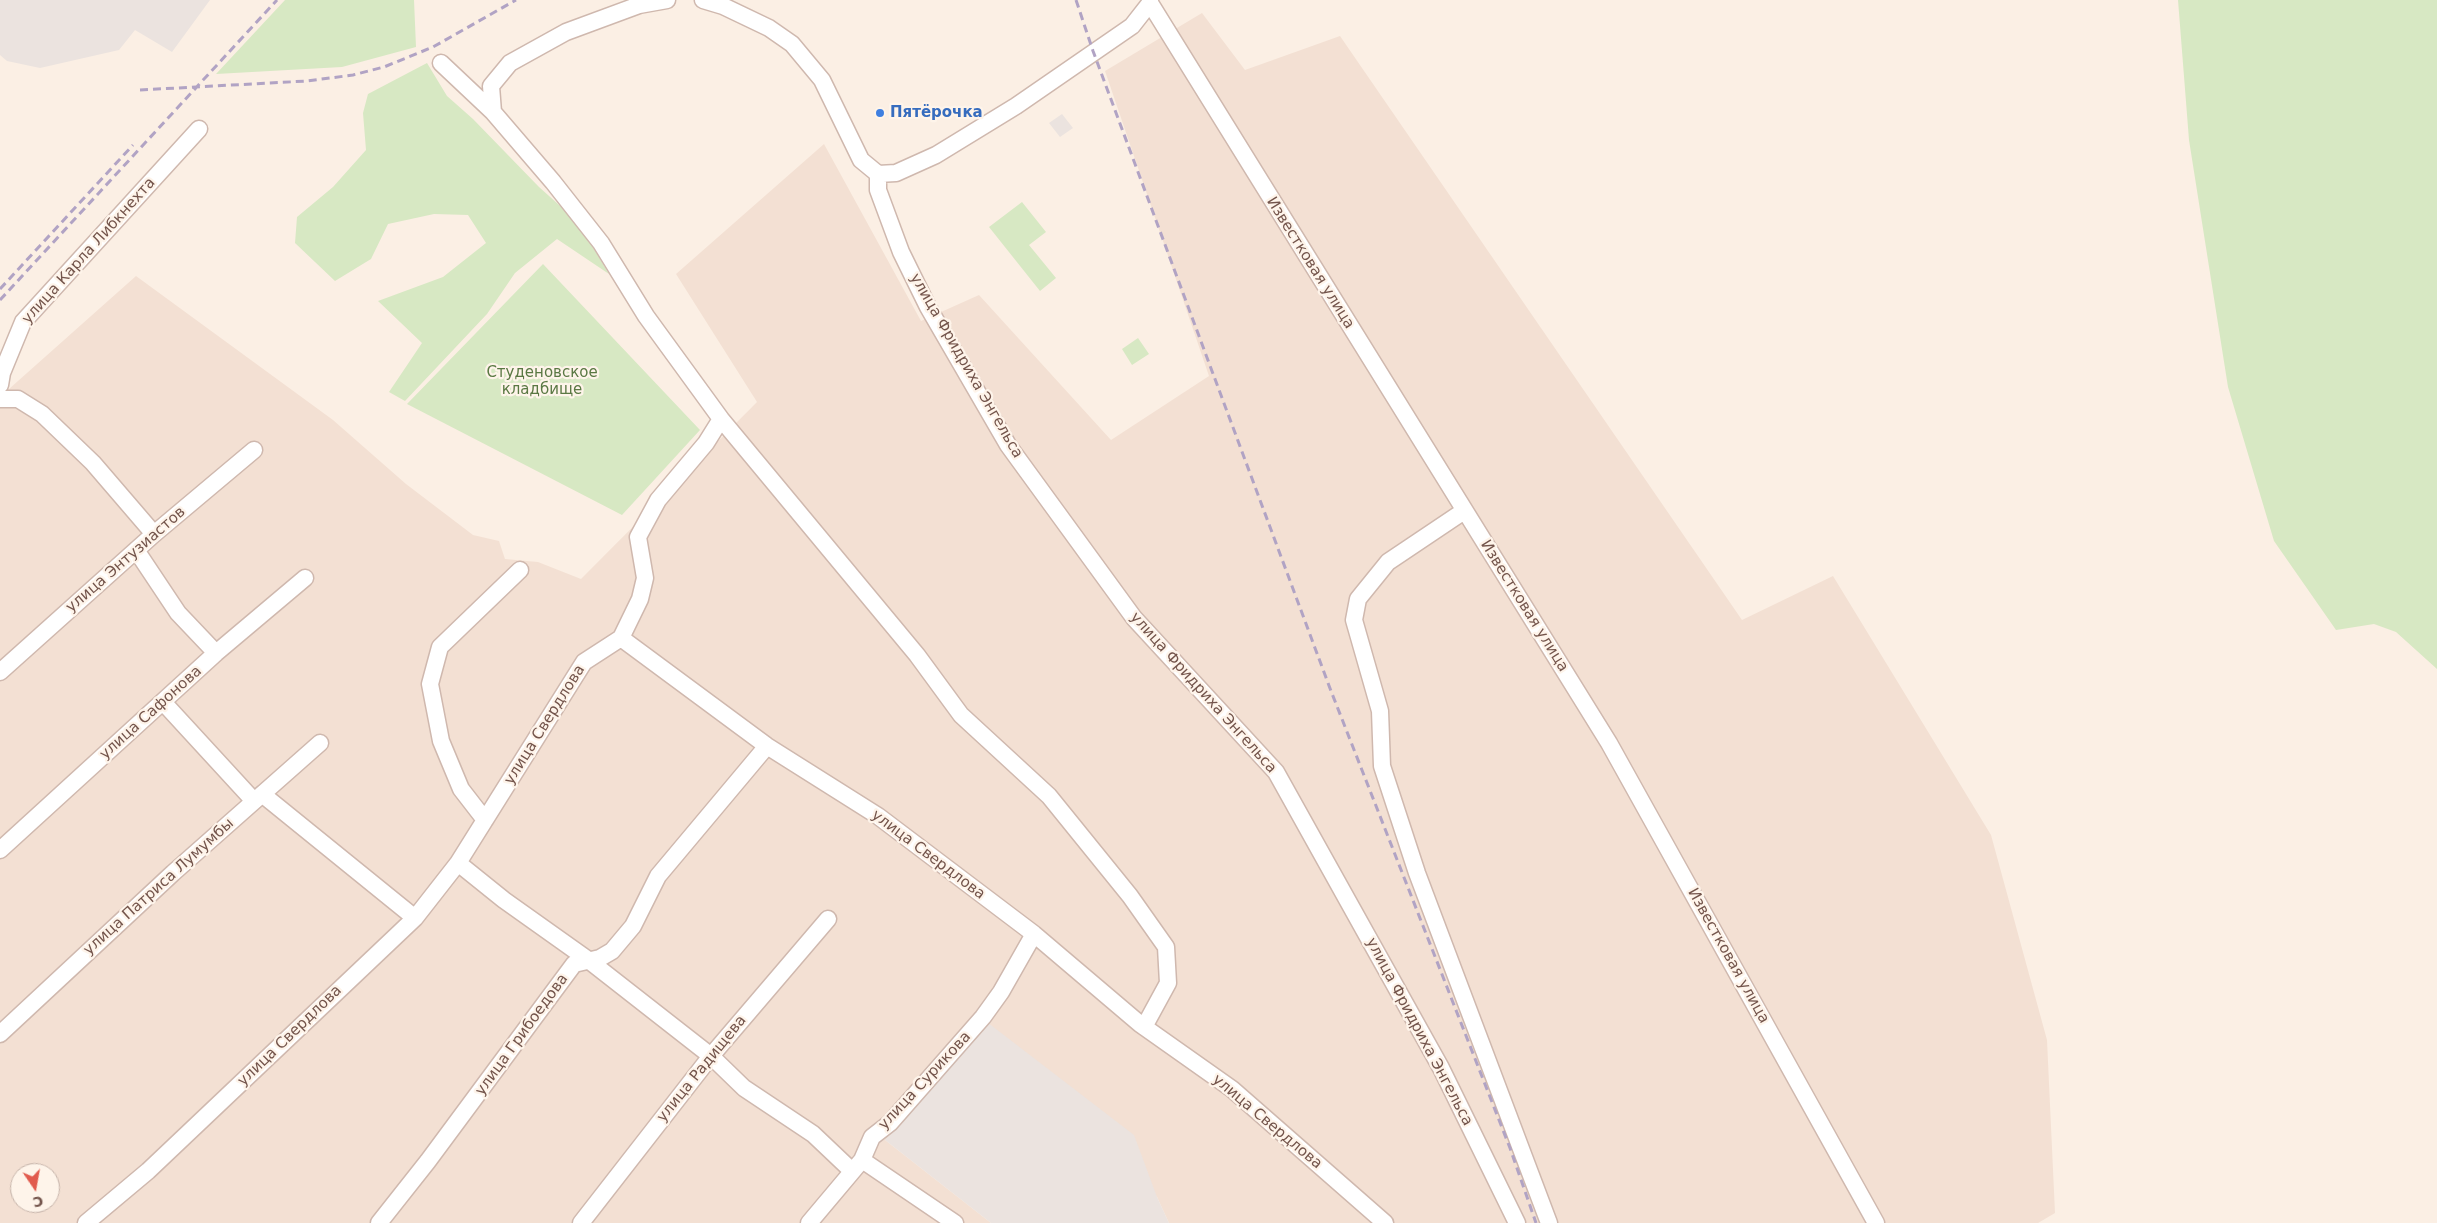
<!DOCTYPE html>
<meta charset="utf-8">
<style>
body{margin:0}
#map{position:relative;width:2437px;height:1223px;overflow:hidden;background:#fbefe4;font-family:"DejaVu Sans",sans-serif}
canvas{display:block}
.north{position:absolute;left:10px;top:1163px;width:50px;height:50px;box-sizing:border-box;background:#fef4ea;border:1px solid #c6b4aa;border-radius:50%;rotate:168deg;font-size:14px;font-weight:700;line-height:20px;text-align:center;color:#73544b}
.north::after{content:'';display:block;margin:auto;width:18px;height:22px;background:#e15b4e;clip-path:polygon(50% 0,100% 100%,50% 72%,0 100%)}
</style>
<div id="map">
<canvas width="2437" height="1223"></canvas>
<div class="north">С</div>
</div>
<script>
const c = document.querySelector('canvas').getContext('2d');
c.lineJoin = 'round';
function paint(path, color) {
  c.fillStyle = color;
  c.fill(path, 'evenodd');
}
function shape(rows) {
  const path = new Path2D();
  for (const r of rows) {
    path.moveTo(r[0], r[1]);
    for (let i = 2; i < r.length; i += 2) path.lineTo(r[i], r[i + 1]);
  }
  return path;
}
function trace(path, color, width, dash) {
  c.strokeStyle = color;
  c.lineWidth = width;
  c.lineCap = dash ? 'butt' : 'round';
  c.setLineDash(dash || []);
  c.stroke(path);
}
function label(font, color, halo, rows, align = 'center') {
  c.font = font + ' "DejaVu Sans",sans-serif';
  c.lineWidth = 4.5;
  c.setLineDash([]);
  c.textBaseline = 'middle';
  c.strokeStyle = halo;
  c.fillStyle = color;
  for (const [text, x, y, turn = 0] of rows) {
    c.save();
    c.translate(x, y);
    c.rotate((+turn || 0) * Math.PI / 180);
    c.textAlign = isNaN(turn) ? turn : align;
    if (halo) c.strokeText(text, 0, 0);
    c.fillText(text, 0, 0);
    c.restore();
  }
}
paint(shape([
 [1202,13,1245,70,1340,36,1742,620,1833,576,1991,835,2047,1040,2055,1213,2038,1223,1169,1223,1157,1197,885,1140,991,1223,0,1223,0,397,136,276,333,420,406,484,473,535,499,541,505,559,538,562,581,579,757,402,676,274,824,144,921,321,979,295,1111,440,1209,376,1105,71],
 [20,1173,50,1173,50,1203,20,1203]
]), '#f3e0d3');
paint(shape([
 [0,0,210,0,172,52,135,30,119,50,40,68,7,61,0,55],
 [1062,114,1073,128,1060,137,1049,123],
 [983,1019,1134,1135,1157,1197,1169,1223,991,1223,885,1140]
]), '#ebe3df');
paint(shape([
 [285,0,414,0,416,47,342,67,216,74],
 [2178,0,2437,0,2437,669,2396,632,2374,624,2336,630,2274,541,2228,387,2189,140],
 [427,63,447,96,473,119,539,187,577,221,609,274,557,239,515,273,487,314,405,401,389,392,422,343,378,301,443,277,486,243,468,215,434,214,388,224,371,259,335,281,295,243,297,217,333,187,366,150,363,113,368,94],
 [1022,202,1046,232,1029,245,1056,278,1040,291,989,227],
 [543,264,700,430,622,515,407,404],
 [1138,338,1149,354,1132,365,1122,349]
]), '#d7e8c3');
const minor = shape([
 [703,0,723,6,769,28,792,44,822,80,861,160,878,174,896,173,936,155,1016,106,1132,26,1150,3,1150,0],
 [1150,3,1609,743,1876,1223],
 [441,63,493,112],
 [878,174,878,190,901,252,928,307,1008,445,1134,618,1276,772,1441,1068,1517,1223],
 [0,385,2,373,23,322,199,129],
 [0,399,18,399,42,414,93,463,154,534],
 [721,419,917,655,961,715,1049,796,1130,896,1166,947,1168,983,1144,1027],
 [1464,511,1388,562,1358,599,1354,620,1380,711,1382,766,1417,873,1549,1223],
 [136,550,178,613,216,653],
 [621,638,767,746,878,816,1034,934,1140,1024,1232,1089,1385,1223],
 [621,638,640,599,645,578,638,537,658,500,706,443,721,419,646,316,601,243,553,182,493,112,491,86,510,63,566,32,639,5,667,0],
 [0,672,154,534,254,450],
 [163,702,254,801],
 [262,794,415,918],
 [485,820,461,789,441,741,430,684,440,647,520,570],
 [0,850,216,653,305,578],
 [458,863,504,900,587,959,711,1056,744,1088,813,1134,852,1171],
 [0,1034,173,873,320,743],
 [862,1160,955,1223],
 [86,1223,148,1171,415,918,458,863,584,662,621,638],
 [379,1223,428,1161,574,964,600,958,612,951,633,926,658,876,767,746],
 [581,1223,711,1056,828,919],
 [809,1223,862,1160,872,1137,890,1123,983,1017,1001,992,1034,934]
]);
trace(minor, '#cfb8ae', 19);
trace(minor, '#fff', 16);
trace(shape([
 [1076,0,1093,51,1331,691,1510,1148,1536,1223],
 [140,90,307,81,353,75,384,67,433,47,516,0],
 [0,289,133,145],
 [0,300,277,0]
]), '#b1a3c4', 3, [8, 5]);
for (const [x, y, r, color] of [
 [880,113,5,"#3f7fe0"]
]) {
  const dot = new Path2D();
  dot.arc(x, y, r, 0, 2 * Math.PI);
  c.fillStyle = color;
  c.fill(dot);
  trace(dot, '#fef4ea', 2);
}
label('bold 15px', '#366cbe', '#fef4ea', [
 ["Пятёрочка",890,113]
], 'left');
label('15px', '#73544b', '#fef4ea', [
 ["улица Карла Либкнехта",89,251,-48],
 ["Известковая улица",1310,263,58],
 ["улица Фридриха Энгельса",966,366,60],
 ["улица Энтузиастов",126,560,-41],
 ["Известковая улица",1524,606,58],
 ["улица Фридриха Энгельса",1203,693,48],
 ["улица Сафонова",151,713,-42],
 ["улица Свердлова",545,725,-58],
 ["улица Свердлова",928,855,37],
 ["улица Патриса Лумумбы",159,887,-42],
 ["Известковая улица",1728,956,61],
 ["улица Фридриха Энгельса",1419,1032,62],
 ["улица Грибоедова",522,1035,-54],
 ["улица Свердлова",290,1036,-44],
 ["улица Радищева",702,1069,-51],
 ["улица Сурикова",925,1081,-47],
 ["улица Свердлова",1267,1122,40]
]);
label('15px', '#5a7843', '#fef4ea', [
 ["Студеновское",542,373],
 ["кладбище",542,390]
]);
</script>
